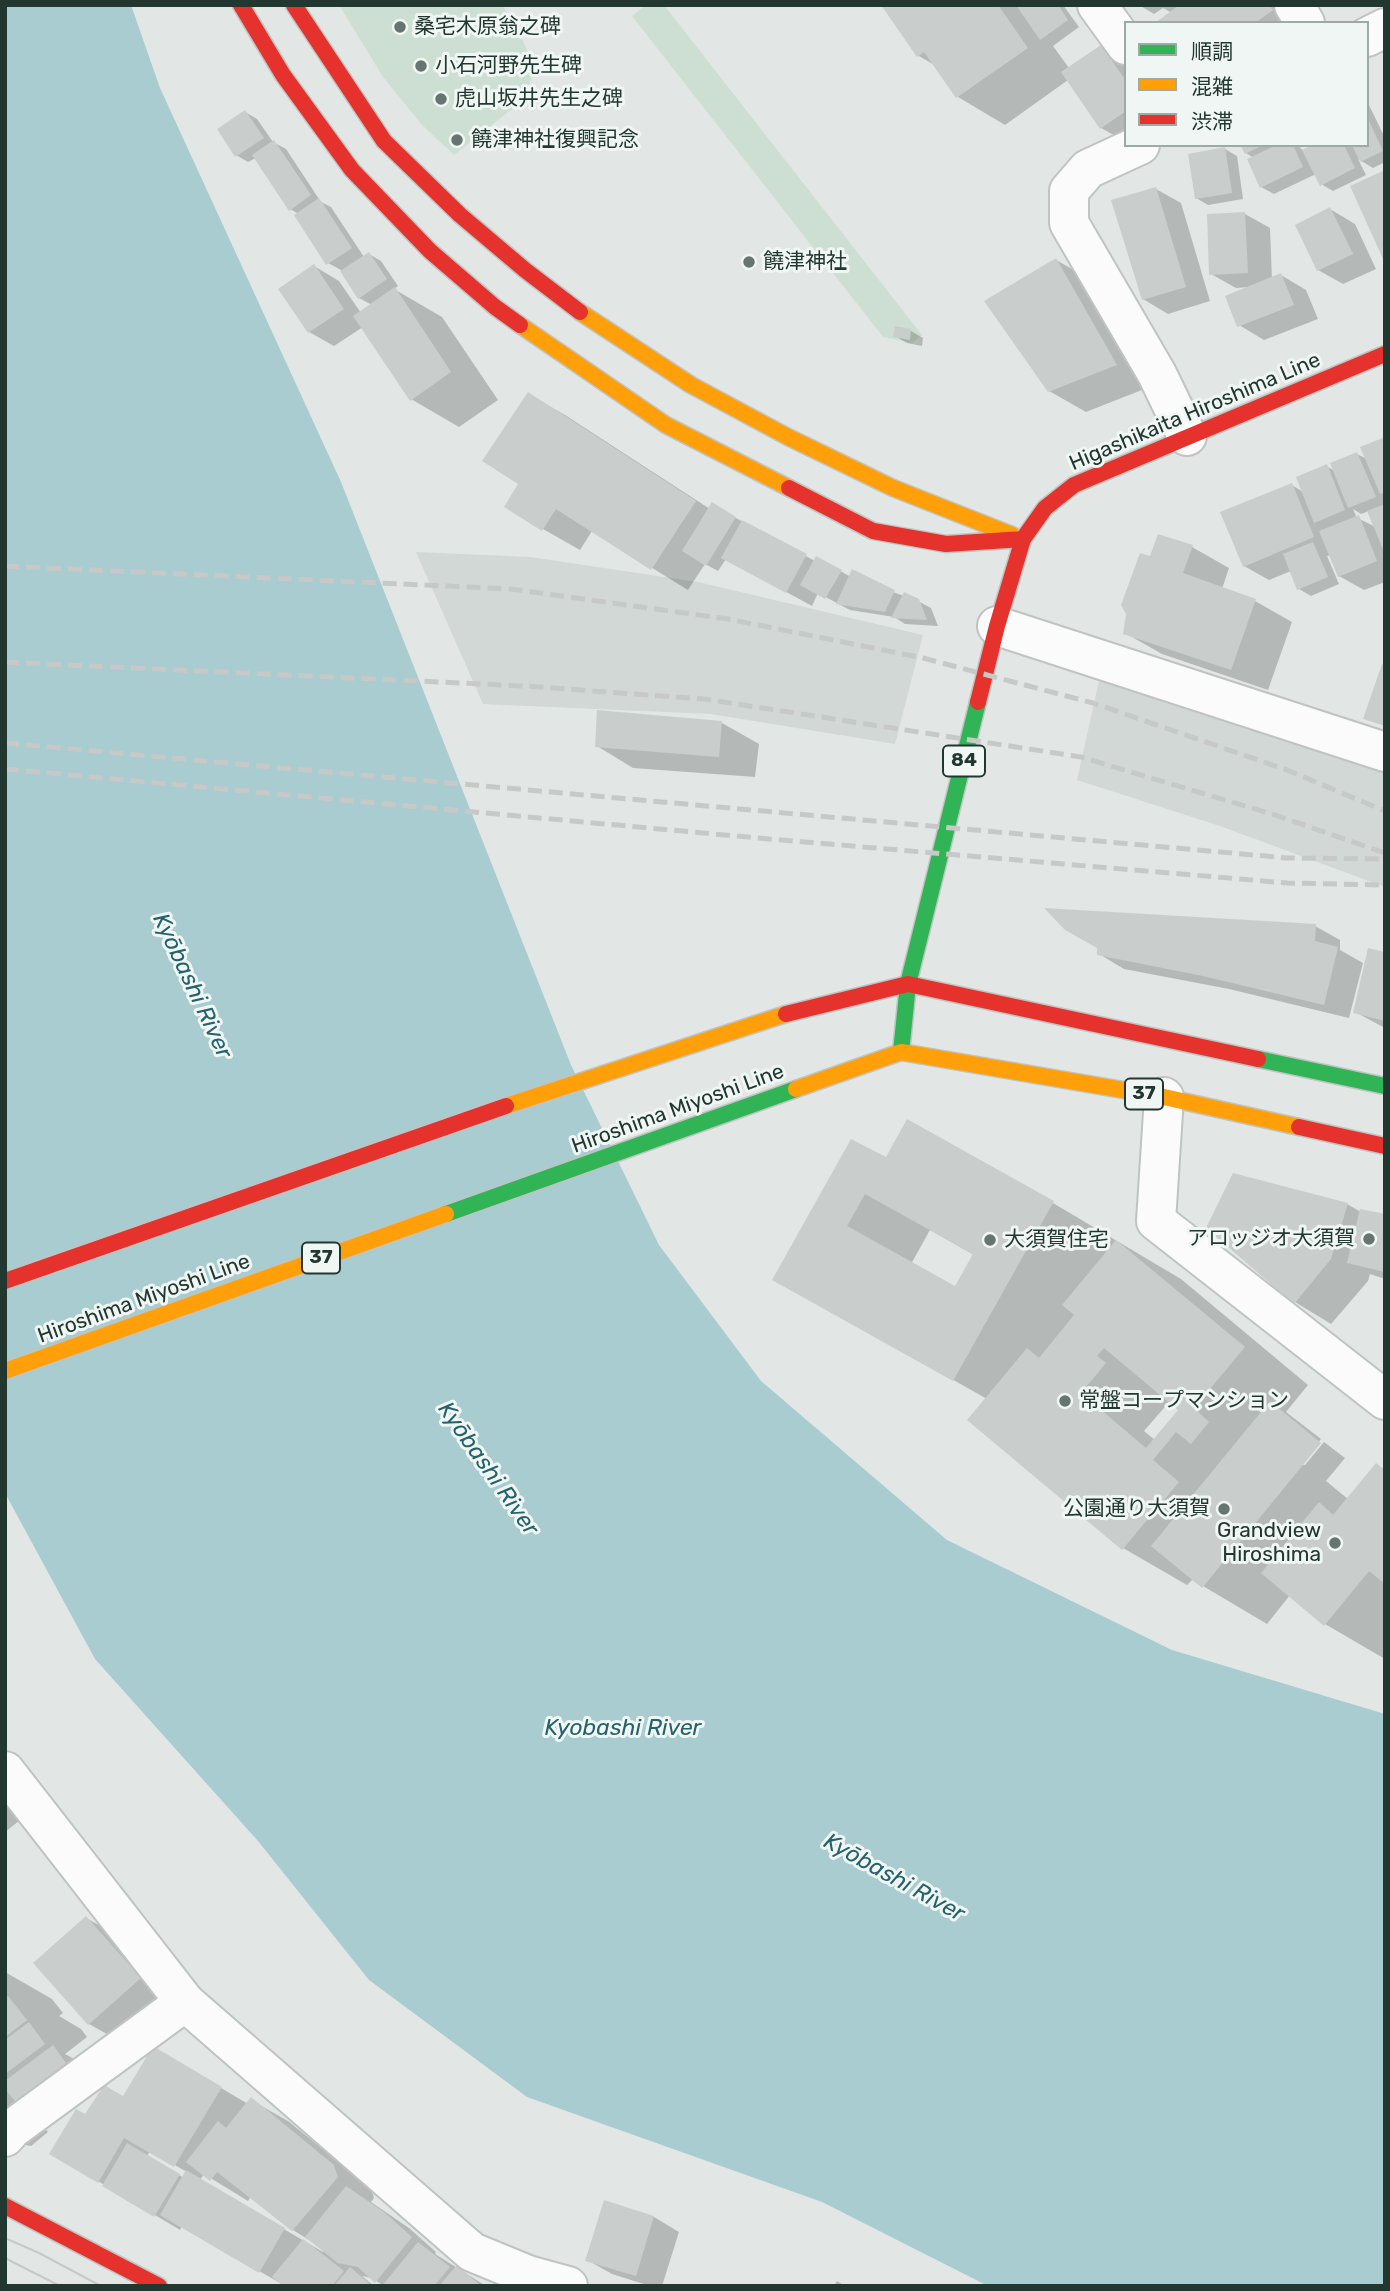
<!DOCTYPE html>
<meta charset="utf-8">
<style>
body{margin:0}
#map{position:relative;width:1390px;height:2291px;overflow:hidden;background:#e2e7e5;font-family:Rubik,"Noto Sans JP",sans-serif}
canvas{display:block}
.frame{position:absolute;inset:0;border:7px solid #233731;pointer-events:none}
.legend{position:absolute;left:1124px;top:21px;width:245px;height:126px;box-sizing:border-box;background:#f0f6f3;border:2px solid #9eaaa5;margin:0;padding:9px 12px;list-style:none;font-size:21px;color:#233731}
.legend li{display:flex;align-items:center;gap:14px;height:35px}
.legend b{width:35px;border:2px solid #9eaaa5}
</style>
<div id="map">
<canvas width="1390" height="2291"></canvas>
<div class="frame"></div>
<ul class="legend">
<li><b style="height:9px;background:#30b455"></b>順調</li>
<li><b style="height:9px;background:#ff9f0a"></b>混雑</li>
<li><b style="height:9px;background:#e5322d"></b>渋滞</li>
</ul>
</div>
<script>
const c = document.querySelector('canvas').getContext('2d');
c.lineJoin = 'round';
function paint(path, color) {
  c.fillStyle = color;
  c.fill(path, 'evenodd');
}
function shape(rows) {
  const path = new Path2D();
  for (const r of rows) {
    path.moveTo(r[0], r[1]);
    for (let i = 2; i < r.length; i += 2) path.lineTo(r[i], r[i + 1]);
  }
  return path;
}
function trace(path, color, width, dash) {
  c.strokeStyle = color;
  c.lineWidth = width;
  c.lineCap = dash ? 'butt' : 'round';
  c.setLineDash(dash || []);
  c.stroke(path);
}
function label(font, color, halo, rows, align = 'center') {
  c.font = font + ' Rubik,"Noto Sans JP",sans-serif';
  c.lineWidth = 6;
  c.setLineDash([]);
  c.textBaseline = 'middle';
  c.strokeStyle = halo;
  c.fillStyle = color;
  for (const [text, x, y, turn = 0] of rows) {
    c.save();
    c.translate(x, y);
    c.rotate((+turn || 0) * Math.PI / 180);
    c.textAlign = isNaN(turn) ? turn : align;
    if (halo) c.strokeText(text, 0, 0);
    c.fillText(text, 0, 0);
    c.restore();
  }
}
paint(shape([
 [416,552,530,557,698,582,923,635,895,744,711,714,483,704],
 [1101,672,1385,768,1385,887,1220,826,1077,780]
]), '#d1d8d5');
paint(shape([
 [339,5,502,5,515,23,534,66,527,97,454,155,422,125,383,77],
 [646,5,664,5,922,335,912,343,883,337,632,16]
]), '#cddfd2');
paint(shape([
 [5,5,131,5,160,88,341,482,571,1065,659,1245,761,1381,947,1540,1172,1650,1385,1714,1385,2286,988,2286,822,2202,527,2097,369,1980,258,1841,95,1659,5,1493]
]), '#a8ccd0');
paint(shape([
 [883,5,1063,5,1079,27,1053,46,1069,68,1101,47,1126,61,1126,142,1101,128,1068,80,1005,125,958,97,936,66,919,56],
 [1139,5,1283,5,1296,23,1158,23,1172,13,1163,8,1154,14],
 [1367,101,1385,138,1385,162,1373,168,1358,159,1366,175,1333,191,1321,184,1316,174,1274,194,1261,187,1254,158,1246,153,1242,145,1297,145,1304,151,1316,145,1367,145],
 [245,112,257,119,273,142,286,149,321,202,331,207,364,257,369,254,381,261,398,286,394,289,442,317,498,400,459,427,411,399,363,327,334,346,309,332,314,266,339,281,361,313,372,305,359,298,341,270,328,263,299,214,290,209,256,158,248,162,236,155],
 [1225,149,1237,156,1243,199,1208,205,1196,198],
 [1156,189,1181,203,1210,301,1168,314,1143,299],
 [1330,209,1355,224,1376,269,1343,284,1318,270],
 [1245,214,1270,228,1272,279,1281,275,1306,290,1318,319,1264,340,1239,325,1249,287,1236,288,1211,274],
 [1056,260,1093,281,1152,386,1086,412,1049,391],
 [911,331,923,338,922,346,907,343,895,336],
 [528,394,565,415,710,509,712,505,815,561,817,558,851,577,918,601,931,608,938,626,905,624,894,617,850,610,818,593,812,606,726,559,718,571,705,564,688,590,592,531,580,550,543,529,521,484],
 [1385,439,1385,495,1383,494,1385,498,1385,582,1364,590,1339,576,1331,555,1327,556,1339,584,1311,596,1299,589,1291,571,1269,580,1244,566,1292,485,1303,492,1326,466,1335,471,1357,454,1367,459],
 [1353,509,1361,514,1369,511,1376,527,1357,518],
 [1192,547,1229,568,1222,589,1255,601,1292,622,1268,690,1162,654,1125,633,1151,558],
 [722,723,759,744,755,777,633,768,597,746],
 [1315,926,1340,940,1340,950,1363,963,1349,1018,1229,989,1124,969,1099,954],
 [1385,954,1385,1028,1355,1012],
 [886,1160,1053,1203,1181,1279,1308,1385,1286,1412,1321,1439,1301,1465,1305,1465,1324,1442,1345,1458,1326,1481,1348,1499,1385,1470,1385,1659,1325,1624,1290,1595,1267,1624,1203,1586,1193,1579,1187,1585,1123,1548,987,1399,775,1279],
 [930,1230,974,1255,956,1289,911,1264],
 [1170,1401,1180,1410,1155,1440,1144,1431],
 [1347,1204,1361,1212,1385,1216,1385,1279,1370,1274,1368,1281,1331,1324,1295,1302],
 [5,1794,24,1817,5,1832],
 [86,1918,111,1932,165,1993,114,2038,89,2024,35,1963],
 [5,1972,52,1999,63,2013,59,2016,81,2029,87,2037,65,2054,78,2061,27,2107,48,2132,31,2146,5,2141],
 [154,2048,248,2104,251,2100,288,2121,371,2188,374,2198,371,2202,409,2228,436,2252,435,2254,486,2286,384,2286,372,2278,362,2276,374,2286,285,2286,182,2226,180,2230,51,2153,97,2123,124,2099],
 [150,2151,187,2172,184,2178,147,2156],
 [204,2174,248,2201,251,2196,293,2230,325,2250,323,2252,200,2180],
 [605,2203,654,2217,679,2232,662,2286,650,2286,612,2274,587,2260],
 [837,2281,845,2286,834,2286]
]), '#0003');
paint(shape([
 [881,5,998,5,1028,48,956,98,924,52,917,57],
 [1016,5,1058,5,1068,20,1040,40],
 [1179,5,1270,5,1273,10,1255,23,1155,23],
 [1101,45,1126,81,1126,111,1100,129,1061,72],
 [245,110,264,138,235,157,217,129],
 [1367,117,1383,151,1360,162,1352,145,1367,145],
 [274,140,311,195,289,211,252,155],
 [1240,145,1263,145,1245,154],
 [1277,145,1293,145,1303,167,1260,188,1247,159],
 [1312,145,1344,145,1355,168,1320,186,1302,150],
 [1225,147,1232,193,1195,199,1188,154],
 [1385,170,1385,258,1383,259,1350,186],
 [1156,187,1186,287,1142,300,1111,200],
 [319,198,352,248,326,265,294,215],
 [1330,207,1353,254,1317,271,1295,225],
 [1245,212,1248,273,1209,275,1207,214],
 [369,252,387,279,358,299,340,271],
 [1056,258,1117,365,1048,392,984,301],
 [314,264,344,309,308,333,278,289],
 [1281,273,1294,305,1237,327,1225,296],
 [395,287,451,372,410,401,353,316],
 [895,326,911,329,910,340,893,337],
 [528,392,696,501,651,570,556,509,542,531,504,507,518,484,482,461],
 [1385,437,1385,492,1380,494,1360,447],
 [1357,452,1376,497,1348,508,1330,463],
 [1327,464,1345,510,1314,523,1296,477],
 [1292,483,1314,537,1243,567,1220,512],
 [712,502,736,517,706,566,682,551],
 [1385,504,1385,554,1367,511],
 [1359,515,1377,561,1338,577,1319,531],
 [742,520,807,554,786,593,721,558],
 [1158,534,1193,545,1183,573,1256,599,1231,670,1123,634,1126,614,1121,605,1140,553,1150,556],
 [1313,542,1328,577,1297,590,1283,554],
 [816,556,842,570,825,599,800,585],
 [852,569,895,590,885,612,836,604],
 [904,592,919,599,927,620,891,618],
 [1382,664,1385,665,1385,726,1363,719],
 [597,710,722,721,719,757,595,747],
 [1044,908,1316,924,1315,941,1338,947,1324,1005,1203,976,1097,955,1097,948,1065,930],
 [1368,948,1385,952,1385,1021,1353,1013],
 [907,1119,1054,1201,953,1381,772,1280,851,1139,886,1157],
 [865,1194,973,1254,955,1286,847,1226],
 [1233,1173,1348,1203,1331,1259,1294,1304,1206,1228],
 [1360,1209,1385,1214,1385,1272,1347,1263],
 [1116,1240,1245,1347,1194,1408,1209,1422,1191,1444,1176,1432,1153,1460,1179,1482,1122,1550,967,1420,1027,1348,1039,1358,1074,1315,1062,1305],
 [1104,1348,1178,1410,1146,1448,1081,1393,1106,1363,1097,1356],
 [1270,1401,1321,1443,1202,1588,1151,1546],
 [1376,1463,1385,1470,1385,1584,1369,1571,1324,1626,1261,1573,1319,1502,1333,1515],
 [86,1916,141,1978,88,2025,33,1963],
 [8,1996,27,2020,5,2037,5,1998],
 [29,2022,45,2044,5,2074,5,2040],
 [53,2045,66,2063,16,2102,5,2089,5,2081],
 [153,2046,222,2087,174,2167,124,2138,98,2183,49,2154,76,2109,85,2114,104,2085,123,2096],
 [251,2097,334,2165,338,2177,292,2231,217,2172,210,2181,186,2162,218,2121,226,2128],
 [127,2143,180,2174,154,2217,102,2186],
 [186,2170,285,2228,259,2273,160,2215],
 [346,2186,384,2212,412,2237,375,2283,358,2267,338,2263,305,2237],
 [604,2200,654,2216,636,2276,585,2261],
 [303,2239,344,2271,332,2286,283,2286,272,2277],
 [418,2242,450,2267,434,2286,382,2286],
 [457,2265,481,2286,439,2286],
 [350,2267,372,2286,334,2286]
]), '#c9cecc');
const street = shape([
 [1097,5,1126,45],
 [1294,5,1305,23],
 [1367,37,1385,28],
 [1140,145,1088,169,1069,191,1069,223,1157,374,1187,436],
 [997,626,1385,752],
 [1164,1097,1156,1221,1385,1400],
 [5,1771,185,2002,472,2252,528,2275,568,2286],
 [5,2137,12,2129,185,2002]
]);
const fast = shape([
 [901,1052,908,984,978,702],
 [1258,1059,1385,1086],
 [446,1214,796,1089]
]);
const slow = shape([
 [580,312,691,385,788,437,893,488,1012,535],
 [520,325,666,425,789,488],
 [796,1089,901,1052,1164,1097,1299,1127],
 [506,1106,786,1014],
 [5,1371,446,1214]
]);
const jam = shape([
 [241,5,283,75,352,170,430,251,495,307,520,325],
 [294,5,384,141,460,215,525,270,580,312],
 [789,488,873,531,946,544,1023,539],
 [978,702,997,626,1023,539,1045,508,1074,485,1385,354],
 [786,1014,908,984,1258,1059],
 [1299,1127,1385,1146],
 [5,1281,506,1106],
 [5,2206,159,2286]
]);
trace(street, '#bfc4c2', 42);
trace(fast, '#bfc4c2', 19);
trace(slow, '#bfc4c2', 19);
trace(jam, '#bfc4c2', 19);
trace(street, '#fbfbfb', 38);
trace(fast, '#30b455', 16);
trace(slow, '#ff9f0a', 16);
trace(jam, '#e5322d', 16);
trace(shape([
 [5,2238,39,2253,101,2286],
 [5,2258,60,2286]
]), '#c6c9c8', 2);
trace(shape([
 [5,566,511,589,728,619,923,658,1093,703,1287,770,1385,811],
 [5,662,525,686,704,699,1081,757,1275,815,1385,853],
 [5,743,1287,858,1385,859],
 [5,769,758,838,1287,883,1385,885]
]), '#c6c9c8', 5, [14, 7]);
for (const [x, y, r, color] of [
 [400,27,7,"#667570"],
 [421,66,7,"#667570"],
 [441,99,7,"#667570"],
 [457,140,7,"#667570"],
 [749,262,7,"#667570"],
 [1369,1239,7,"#667570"],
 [990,1240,7,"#667570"],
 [1065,1401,7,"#667570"],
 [1224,1509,7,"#667570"],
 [1335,1543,7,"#667570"]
]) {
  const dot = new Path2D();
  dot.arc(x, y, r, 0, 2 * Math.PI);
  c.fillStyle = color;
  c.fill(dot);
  trace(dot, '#f0f6f3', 2.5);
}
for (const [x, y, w] of [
 [964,761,42],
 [1144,1094,38],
 [321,1258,38]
]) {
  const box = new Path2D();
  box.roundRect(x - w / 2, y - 15.5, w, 31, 5);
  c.fillStyle = '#f0f6f3';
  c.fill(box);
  trace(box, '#233731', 2);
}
label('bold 19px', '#233731', null, [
 ["84",964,761],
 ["37",1144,1094],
 ["37",321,1258]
]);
label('21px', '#233731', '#f0f6f3', [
 ["桑宅木原翁之碑",414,27],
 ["小石河野先生碑",435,66],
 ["虎山坂井先生之碑",455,99],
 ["饒津神社復興記念",471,140],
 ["饒津神社",763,262],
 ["アロッジオ大須賀",1355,1239,"right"],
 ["大須賀住宅",1004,1240],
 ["常盤コープマンション",1079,1401],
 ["公園通り大須賀",1210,1509,"right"],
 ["Grandview",1321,1531,"right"],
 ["Hiroshima",1321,1555,"right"]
], 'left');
label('21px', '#233731', '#f0f6f3', [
 ["Higashikaita Hiroshima Line",1195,412,-23],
 ["Hiroshima Miyoshi Line",678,1109,-20],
 ["Hiroshima Miyoshi Line",144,1299,-20]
]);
label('italic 23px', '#25626b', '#f0f6f3', [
 ["Kyōbashi River",192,986,65],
 ["Kyōbashi River",488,1469,55],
 ["Kyobashi River",623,1728],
 ["Kyōbashi River",894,1878,29]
]);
</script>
